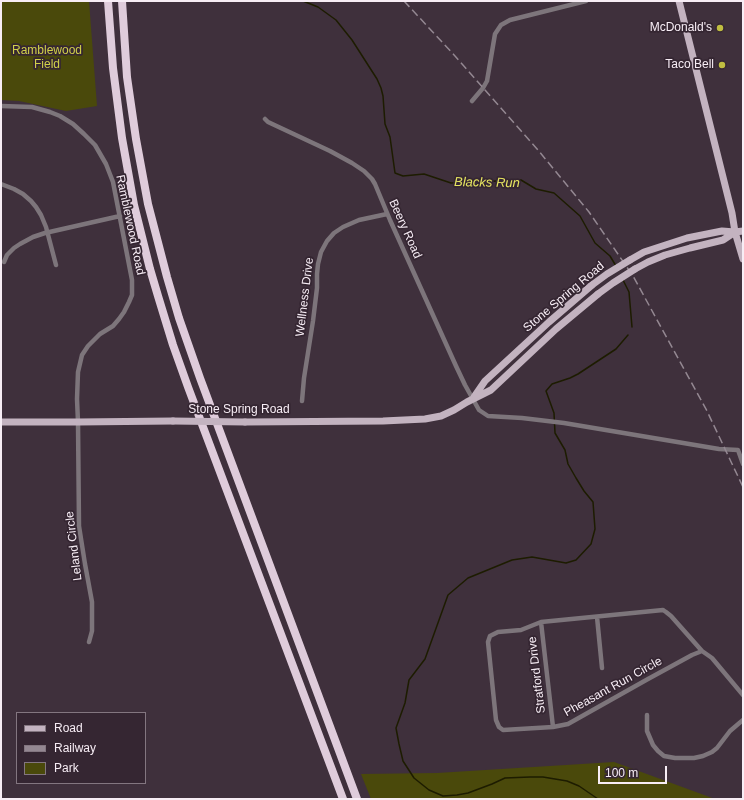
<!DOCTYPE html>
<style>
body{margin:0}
#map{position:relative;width:744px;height:800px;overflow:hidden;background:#3f303c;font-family:Helvetica,sans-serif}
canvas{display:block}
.frame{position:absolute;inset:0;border:2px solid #f7edf5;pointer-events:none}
.legend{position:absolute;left:16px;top:712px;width:130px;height:72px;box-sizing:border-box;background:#352632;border:1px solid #837680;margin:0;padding:5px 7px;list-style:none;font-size:12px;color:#f7edf5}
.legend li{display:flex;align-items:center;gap:8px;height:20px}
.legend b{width:20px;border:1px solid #837680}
.scale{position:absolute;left:598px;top:766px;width:69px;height:18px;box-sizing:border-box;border:2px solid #f7edf5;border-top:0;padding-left:5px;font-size:12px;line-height:14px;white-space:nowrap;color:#f7edf5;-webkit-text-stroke:3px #352632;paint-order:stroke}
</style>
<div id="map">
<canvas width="744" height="800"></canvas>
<div class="frame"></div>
<ul class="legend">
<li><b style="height:5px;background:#c3b3c0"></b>Road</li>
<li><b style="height:5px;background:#948892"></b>Railway</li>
<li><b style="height:11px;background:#4a490b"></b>Park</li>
</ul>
<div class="scale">100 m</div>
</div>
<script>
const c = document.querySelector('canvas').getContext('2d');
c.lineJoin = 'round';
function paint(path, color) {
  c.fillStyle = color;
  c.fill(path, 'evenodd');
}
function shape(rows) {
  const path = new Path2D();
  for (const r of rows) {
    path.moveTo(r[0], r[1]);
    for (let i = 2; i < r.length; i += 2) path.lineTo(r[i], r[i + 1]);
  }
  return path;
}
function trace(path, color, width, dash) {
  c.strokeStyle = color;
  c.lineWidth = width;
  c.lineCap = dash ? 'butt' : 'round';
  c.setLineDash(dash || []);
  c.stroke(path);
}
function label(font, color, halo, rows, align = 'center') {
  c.font = font + ' Helvetica,sans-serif';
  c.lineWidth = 3.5;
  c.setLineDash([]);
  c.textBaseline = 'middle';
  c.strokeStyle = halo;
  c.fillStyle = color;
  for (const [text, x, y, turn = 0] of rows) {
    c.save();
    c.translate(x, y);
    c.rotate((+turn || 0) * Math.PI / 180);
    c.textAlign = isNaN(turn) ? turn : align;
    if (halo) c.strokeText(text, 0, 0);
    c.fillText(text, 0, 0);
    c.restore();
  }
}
paint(shape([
 [1,1,89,1,97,106,66,111,19,101,1,100],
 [614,762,715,799,371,799,361,774,437,773]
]), '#4a490b');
trace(shape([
 [303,1,318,7,336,20,352,40,377,79,381,88,383,96,385,124,390,137,395,173,403,176,424,174,451,183,521,180,536,189,554,193,580,216,595,243,610,256,616,266],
 [623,280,629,292,632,327],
 [598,799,579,786,567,781,543,777,530,777,505,778,492,784,468,793,457,795,443,796,429,790,414,778,403,761,399,744,396,728,405,703,409,680,425,659,448,595,468,578,512,560,532,557,566,563,576,560,591,544,595,529,593,502,584,491,576,478,568,464,565,450,555,433,554,413,546,391,552,384,570,378,578,374,616,349,628,335]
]), '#1d1c00', 1.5);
trace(shape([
 [472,101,483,88,487,81,495,34,501,25,510,20,586,1],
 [1,106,32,107,50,112,60,116,73,124,84,134,95,145,106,164,113,182,132,280,132,295,129,302,124,312,119,319,113,326,100,334,88,346,82,355,78,372,77,399,78,422,79,526,85,564,92,602,92,631,89,642],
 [265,119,268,122,330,151,352,163,364,171,372,179,375,184,390,220,456,366,465,385,479,410,488,416,522,418,564,423,719,449,738,450,743,464],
 [1,184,14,189,23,194,31,201,36,207,41,215,46,227,56,265],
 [4,262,7,255,14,248,20,244,33,237,45,233,120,216],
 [302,401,304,378,313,321,317,288,317,274,318,264,321,252,327,241,334,233,343,227,359,220,387,214],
 [663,610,666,612,671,616,702,651,692,655,648,679,568,724,553,727,503,730,499,727,496,720,488,642,490,636,498,632,521,630,541,622,663,610],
 [597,617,602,668],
 [541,622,553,727],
 [702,651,712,658,743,695],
 [647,715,647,731,653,745,658,751,664,756,675,758,694,758,703,756,712,752,717,748,730,731,743,720]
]), '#7d757b', 4.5);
trace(shape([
 [679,1,732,213,735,232,743,259],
 [630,260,644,252,687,238,722,231,735,232,743,231],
 [635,269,648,262,665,255,690,248,723,240,735,232],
 [474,397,485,381,549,322,592,285],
 [1,422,78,422,173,421],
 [245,422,383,421,425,419,441,416,454,410,467,402,491,390,556,329,598,294]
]), '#c3b3c0', 7);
trace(shape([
 [108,1,113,68,122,138,134,205,150,269,158,296,173,345,188,387,343,799],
 [122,1,127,77,136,139,148,204,167,277,179,318,200,378,357,799]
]), '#dfccdb', 8);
trace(shape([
 [404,1,455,56,538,150,589,212,633,276,707,411,743,487]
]), '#948892', 1.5, [8, 4]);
trace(shape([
 [592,285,607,274,630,260],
 [598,294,613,283,635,269],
 [173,421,245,422]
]), '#c3b3c0', 7);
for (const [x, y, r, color] of [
 [720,28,4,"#c0be41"],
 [722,65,4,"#c0be41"]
]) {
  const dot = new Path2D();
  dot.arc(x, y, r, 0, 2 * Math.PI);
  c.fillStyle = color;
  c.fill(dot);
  trace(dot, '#352632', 1.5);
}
label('12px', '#f7edf5', '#352632', [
 ["McDonald's",712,28],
 ["Taco Bell",714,65]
], 'right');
label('12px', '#d1d049', '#352632', [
 ["Ramblewood",47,51],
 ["Field",47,65]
]);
label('12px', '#f7edf5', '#352632', [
 ["Ramblewood Road",130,225,78],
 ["Beery Road",405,229,66],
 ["Wellness Drive",305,297,-83],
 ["Stone Spring Road",564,297,-40],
 ["Stone Spring Road",239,410],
 ["Leland Circle",74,546,-97],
 ["Stratford Drive",537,675,-97],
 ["Pheasant Run Circle",613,687,-29]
]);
label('italic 13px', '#e6e561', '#352632', [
 ["Blacks Run",487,183,1]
]);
</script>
